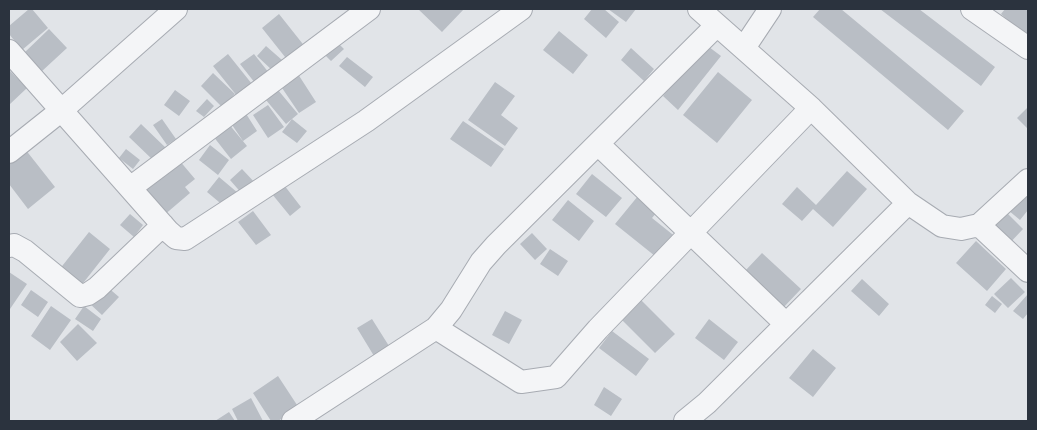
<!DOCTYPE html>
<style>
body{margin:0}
#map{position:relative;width:1037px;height:430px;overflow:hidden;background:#e1e4e8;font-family:Karla,sans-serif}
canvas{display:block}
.frame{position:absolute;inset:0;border:10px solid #2b333e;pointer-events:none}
</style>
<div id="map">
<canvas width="1037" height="430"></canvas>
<div class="frame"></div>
</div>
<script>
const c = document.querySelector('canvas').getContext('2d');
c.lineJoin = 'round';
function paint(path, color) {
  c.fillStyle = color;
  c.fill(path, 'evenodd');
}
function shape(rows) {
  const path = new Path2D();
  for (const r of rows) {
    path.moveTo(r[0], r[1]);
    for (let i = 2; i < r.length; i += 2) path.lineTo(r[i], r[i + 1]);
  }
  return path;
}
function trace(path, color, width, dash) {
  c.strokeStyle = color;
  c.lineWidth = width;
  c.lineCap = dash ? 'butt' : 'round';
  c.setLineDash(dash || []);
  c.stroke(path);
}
paint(shape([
 [29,9,32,9,48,28,22,50,9,34,9,26],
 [418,9,464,9,442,32],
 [592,9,604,9,619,22,606,38,584,19],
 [608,9,636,9,626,22],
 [820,9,841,9,964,111,948,130,813,17],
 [880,9,919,9,995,67,981,86],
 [1005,9,1028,9,1028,38,1001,14],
 [279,14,306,48,289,62,262,28],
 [49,29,67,48,41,72,24,53],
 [559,31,588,55,573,74,543,50],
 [335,40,344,49,331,61,322,52],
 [705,44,721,56,678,110,663,96],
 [266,46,282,60,273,71,257,56],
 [631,48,654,69,644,81,621,60],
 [228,54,252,84,237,96,213,66],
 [254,54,269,73,255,83,240,64],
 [347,57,373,77,365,87,339,66],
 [9,70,27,88,9,105],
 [296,71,316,102,299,113,278,82],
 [718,72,752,100,717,143,683,115],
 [213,73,235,94,222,107,201,86],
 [495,82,515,96,501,115,518,128,505,146,468,120],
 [273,84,298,114,286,124,261,94],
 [175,90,190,101,179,116,164,105],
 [207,99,214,106,204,117,196,111],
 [268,105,284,127,268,138,253,115],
 [1028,107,1028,129,1017,118],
 [243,109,257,131,243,141,228,119],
 [162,119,176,139,167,145,153,125],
 [292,119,307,131,297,143,282,132],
 [463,121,504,149,491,167,450,139],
 [228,123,247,146,231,159,213,136],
 [141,124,166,148,154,161,129,137],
 [210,145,229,160,218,175,199,160],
 [25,149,55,187,28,209,9,184,9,162],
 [126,149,140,160,133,169,119,158],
 [179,160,195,179,185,187,190,193,163,216,142,191],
 [242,169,257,185,244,196,230,180],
 [847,171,867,189,833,227,813,209,802,221,782,204,797,187,816,205],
 [592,174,622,198,606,217,576,194],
 [219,177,238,193,225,207,207,192],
 [284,185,301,207,290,216,272,194],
 [1023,192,1028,196,1028,210,1020,220,1008,210],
 [638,196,657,212,652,218,677,238,660,260,615,224],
 [568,200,594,221,579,241,552,220],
 [253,211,271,235,256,245,238,222],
 [1006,212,1023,229,1007,246,990,229],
 [130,214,143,225,134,237,120,225],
 [89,232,110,249,80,287,59,270],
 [532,233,547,249,535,260,520,244],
 [976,241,1006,269,987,291,956,263],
 [550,249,568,261,558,276,540,264],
 [762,253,801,289,783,308,745,271],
 [9,272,27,284,10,309,9,308],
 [1011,278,1025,292,1008,308,994,294],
 [862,279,889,304,879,316,851,291],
 [105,285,119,297,102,315,89,303],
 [31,290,48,302,38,317,21,305],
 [1028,294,1028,313,1023,319,1013,311],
 [992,296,1002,304,995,313,985,305],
 [640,299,675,334,655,353,621,319],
 [51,306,71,320,50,350,31,336],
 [84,306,101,319,93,331,75,319],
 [505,311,522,320,509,344,492,335],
 [372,319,389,346,374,356,357,328],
 [709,319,738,342,724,360,695,338],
 [78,324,97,343,77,361,60,342],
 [612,331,649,359,636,376,599,348],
 [813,349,836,368,813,397,789,378],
 [278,376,299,408,278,421,271,421,253,393],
 [604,387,622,399,611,416,594,405],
 [251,398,263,421,238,421,232,409],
 [229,412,235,421,215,421]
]), '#b9bec5');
const minor = shape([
 [699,9,811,108,908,203,942,226,961,229,979,225],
 [972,9,1028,48],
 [744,48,770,9],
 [9,51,168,231,176,238,185,239,366,121,521,9],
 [598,144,786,324],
 [9,152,63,109,176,9],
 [1028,180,979,225,1028,271],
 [130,188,369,9],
 [9,246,14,245,25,251,80,296,88,294,97,288,163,225],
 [436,328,521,382,556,377,598,329,811,108],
 [293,421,436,328,451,310,481,262,496,245,717,25],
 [685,421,707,403,908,203]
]);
trace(minor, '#a7abb2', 24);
trace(minor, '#f4f5f7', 22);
</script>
